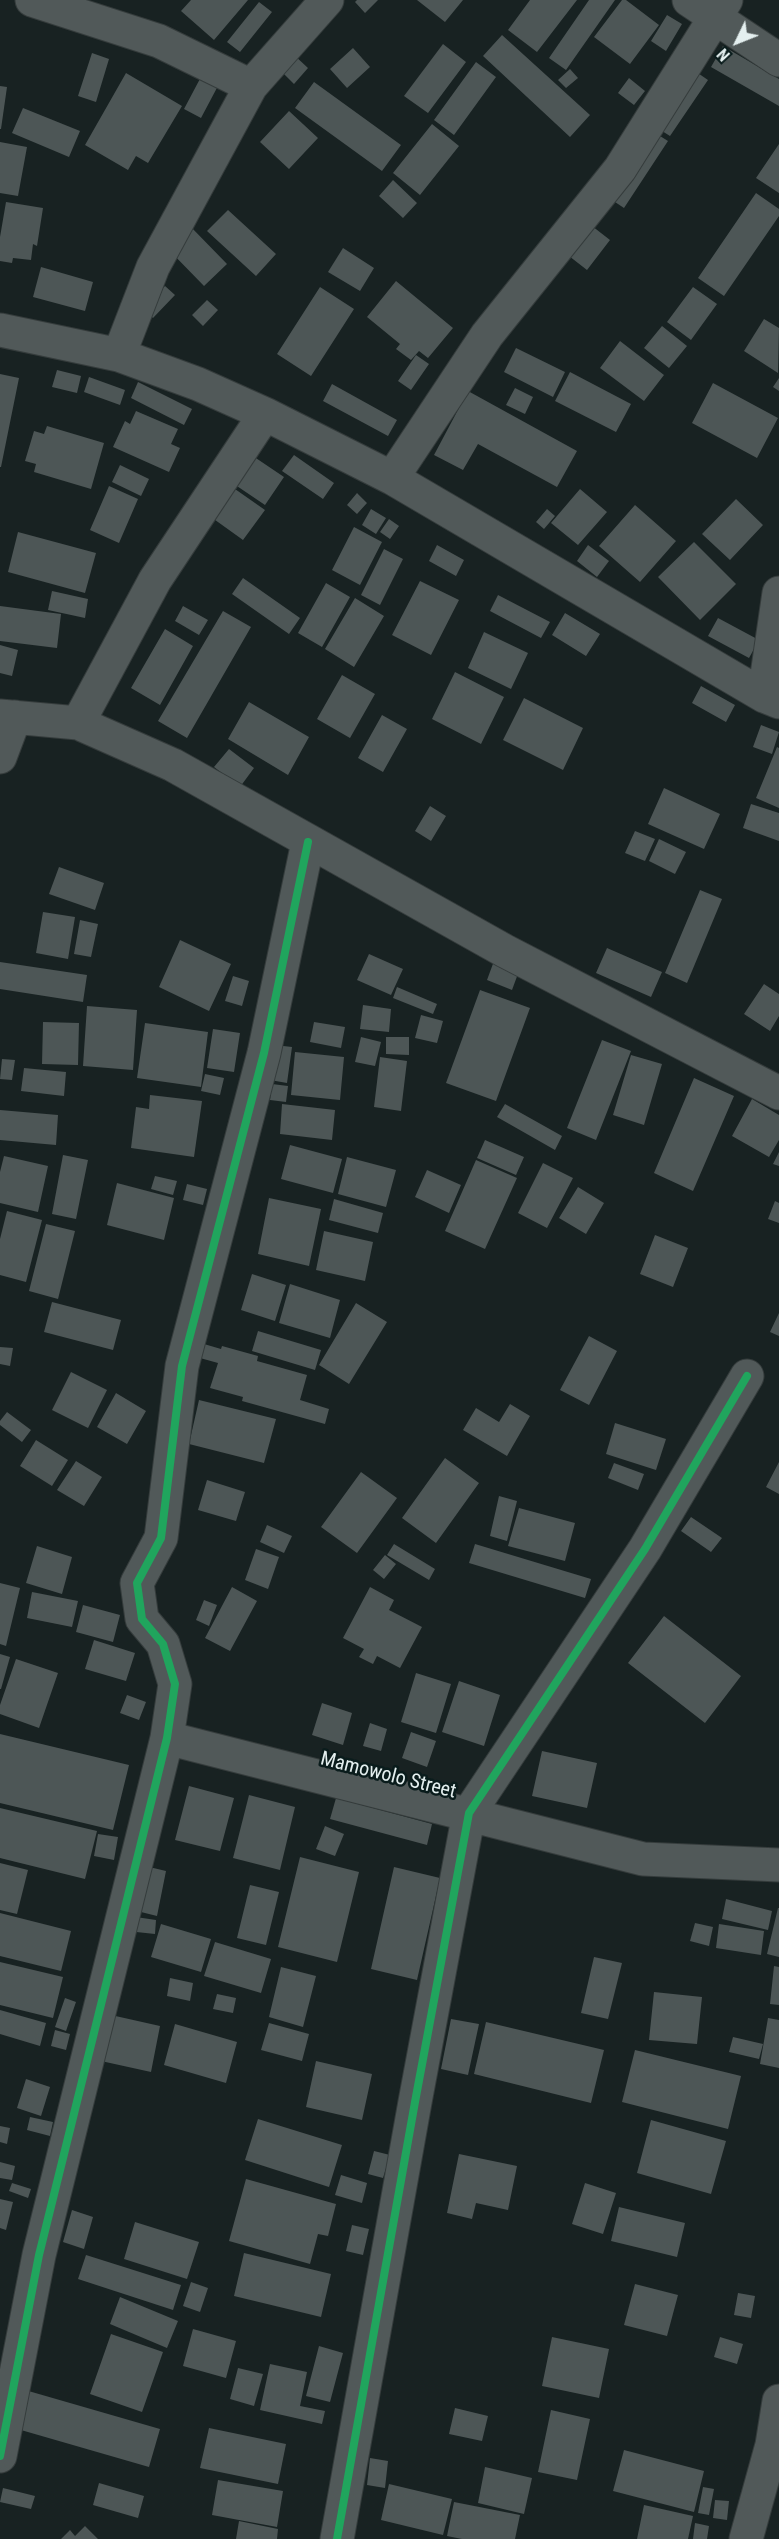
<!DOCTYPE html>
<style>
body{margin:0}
#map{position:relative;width:779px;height:2539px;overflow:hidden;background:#182222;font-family:"Roboto Condensed",sans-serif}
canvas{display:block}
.north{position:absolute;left:707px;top:12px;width:60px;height:60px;-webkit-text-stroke:4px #0a1c1c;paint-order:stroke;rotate:227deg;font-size:16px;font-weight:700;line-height:24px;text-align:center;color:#e4efef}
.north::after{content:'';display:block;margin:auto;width:21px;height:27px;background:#e4efef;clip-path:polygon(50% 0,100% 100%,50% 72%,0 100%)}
</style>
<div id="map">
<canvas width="779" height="2539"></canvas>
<div class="north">N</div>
</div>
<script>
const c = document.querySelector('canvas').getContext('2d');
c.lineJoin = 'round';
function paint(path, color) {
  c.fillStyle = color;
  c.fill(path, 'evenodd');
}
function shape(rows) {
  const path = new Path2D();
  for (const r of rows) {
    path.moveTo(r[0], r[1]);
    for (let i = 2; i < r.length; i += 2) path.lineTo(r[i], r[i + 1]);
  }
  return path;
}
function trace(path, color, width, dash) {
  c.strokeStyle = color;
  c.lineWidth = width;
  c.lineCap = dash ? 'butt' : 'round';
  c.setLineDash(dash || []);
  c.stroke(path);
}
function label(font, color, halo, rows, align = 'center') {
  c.font = font + ' "Roboto Condensed",sans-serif';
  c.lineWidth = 5;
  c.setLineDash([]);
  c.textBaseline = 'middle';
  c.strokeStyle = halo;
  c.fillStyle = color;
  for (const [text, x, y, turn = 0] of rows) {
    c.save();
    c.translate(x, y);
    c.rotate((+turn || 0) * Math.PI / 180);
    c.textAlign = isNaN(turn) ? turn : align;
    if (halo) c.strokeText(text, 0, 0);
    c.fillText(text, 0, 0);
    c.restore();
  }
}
paint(shape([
 [191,0,248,0,214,40,181,11],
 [357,0,378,0,365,13,355,2],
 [417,0,463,0,445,22],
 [530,0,577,0,537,52,508,30],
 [589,0,615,0,566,70,549,58],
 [622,0,626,0,659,25,630,64,594,37],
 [259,2,272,12,240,52,227,42],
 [667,15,682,24,666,51,651,41],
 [502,35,590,115,570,137,483,56],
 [443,44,466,62,428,113,404,96],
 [723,46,779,79,779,106,711,67],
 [353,48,370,67,347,88,330,69],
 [92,53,109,59,96,102,78,96],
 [293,54,308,68,294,84,279,69],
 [476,62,496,77,454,135,434,120],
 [570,69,578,78,566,88,558,80],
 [692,69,708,80,670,136,654,126],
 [126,73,182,106,148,163,136,156,128,170,85,145],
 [202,75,219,84,201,118,184,109],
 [629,78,645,91,634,105,618,93],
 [314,82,401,145,382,171,295,108],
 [0,86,7,87,1,129,0,129],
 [23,108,80,131,69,157,12,133],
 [289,111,318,138,289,169,260,142],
 [432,124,459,146,420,195,393,173],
 [652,131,668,141,624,208,609,198],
 [0,142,27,147,18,196,0,193],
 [779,144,779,193,756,178],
 [393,180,417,203,403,218,379,196],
 [756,193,779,209,779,216,724,296,698,278],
 [6,202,43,208,37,246,33,244,31,260,13,258,12,263,0,261,0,237],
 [228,210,276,254,256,276,207,231],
 [190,226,227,264,204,286,167,248],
 [592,226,610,240,587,270,569,256],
 [343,248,374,268,360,291,328,272],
 [41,267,93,282,85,311,33,297],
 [396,281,453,328,428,358,419,351,411,360,396,349,400,344,367,317],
 [165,286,175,295,153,318,143,308],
 [320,287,354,309,311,376,277,354],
 [693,287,717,304,691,340,667,322],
 [207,300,218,310,203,326,192,315],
 [764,319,779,328,778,373,744,351],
 [662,326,687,346,669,368,644,348],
 [620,341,664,375,644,401,600,368],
 [516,348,565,372,553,397,504,372],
 [416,355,429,364,411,390,398,381],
 [57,370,81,376,77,393,52,387],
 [570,372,631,404,616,432,555,401],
 [0,374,19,378,1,467,0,467],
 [89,377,125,390,120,405,84,392],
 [779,378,779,391,773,387],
 [138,382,192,409,184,425,131,398],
 [713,383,778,418,757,458,692,423],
 [332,384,397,420,388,436,323,401],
 [515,388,533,397,525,414,506,405],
 [468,391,577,451,557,487,478,444,463,470,434,455],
 [136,411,178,429,171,444,180,448,169,472,113,447,125,421,130,424],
 [47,426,104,443,91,489,34,472,36,464,25,461,34,431,44,434],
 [244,450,284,477,265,505,225,478],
 [294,455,334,483,323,499,282,471],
 [120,465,149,479,141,496,112,482],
 [225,482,265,510,243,540,204,512],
 [109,486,138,499,119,543,90,530],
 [580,489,607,512,578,545,551,523],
 [357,493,367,503,357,514,347,505],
 [736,499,763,525,730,560,702,534],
 [635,505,676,541,640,582,599,546],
 [371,509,386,518,376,534,362,525],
 [547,509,555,516,544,529,536,522],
 [389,519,399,526,390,539,380,532],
 [354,527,382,542,360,585,332,570],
 [18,532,96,553,85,593,8,572],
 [694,542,736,584,700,620,658,577],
 [437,545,464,560,456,576,429,561],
 [588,545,609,561,597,577,577,561],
 [384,549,403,559,380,605,361,595],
 [243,578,300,618,289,634,232,594],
 [420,581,459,600,431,655,392,635],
 [326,583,350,597,322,647,298,633],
 [52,591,88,599,85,618,48,610],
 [498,595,550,622,541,638,490,611],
 [355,598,384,616,354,667,325,649],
 [0,606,61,614,57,648,0,641],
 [183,606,208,620,199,635,175,621],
 [223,611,251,627,187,738,158,721],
 [565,613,600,634,586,656,552,635],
 [718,618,759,640,749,658,708,636],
 [165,629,193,646,160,705,131,688],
 [484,632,528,653,511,689,468,668],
 [0,645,18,650,12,676,0,673],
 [455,672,504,697,481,744,432,719],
 [342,675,375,694,350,738,317,719],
 [701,686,735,705,726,722,692,703],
 [524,698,583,728,563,770,503,740],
 [249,702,309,737,288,775,228,739],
 [382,715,407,729,383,772,358,758],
 [761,725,779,732,772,754,753,747],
 [777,747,779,748,779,808,756,798],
 [229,749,254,768,240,787,214,767],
 [664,788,720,814,704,849,648,824],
 [751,804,779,813,779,841,743,828],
 [430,806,446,816,431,841,415,831],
 [635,831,655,839,645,861,625,853],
 [659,839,686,852,675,874,649,861],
 [59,867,104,883,95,910,49,894],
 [700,890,722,899,687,983,665,973],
 [43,912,75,917,68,959,36,953],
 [80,920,98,924,91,957,74,954],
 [180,940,231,964,209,1011,159,987],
 [607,948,662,972,651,997,596,973],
 [369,954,403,969,391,995,357,980],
 [494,961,519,971,512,990,487,980],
 [0,962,87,975,83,1002,0,989],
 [233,976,249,981,242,1006,225,1001],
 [764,984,779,994,779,1016,770,1031,744,1014],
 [397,987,437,1004,433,1014,393,998],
 [480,990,530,1008,496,1101,446,1083],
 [363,1005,391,1009,389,1032,360,1029],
 [87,1006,137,1010,133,1070,83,1066],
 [421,1015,443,1021,437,1043,415,1038],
 [43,1022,79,1023,78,1065,42,1064],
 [314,1022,345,1027,341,1048,310,1042],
 [145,1023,208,1032,201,1087,137,1078],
 [213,1029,240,1033,234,1072,207,1068],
 [361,1037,381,1042,375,1066,355,1062],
 [386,1037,409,1037,409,1055,386,1054],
 [602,1040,631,1051,596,1140,567,1128],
 [275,1045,292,1047,287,1083,270,1080],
 [295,1052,344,1057,340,1100,291,1095],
 [631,1055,662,1064,644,1125,613,1115],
 [380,1057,407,1061,401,1111,374,1107],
 [2,1059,15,1060,12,1080,0,1079],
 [24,1068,66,1072,64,1096,21,1091],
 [205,1074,224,1078,220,1095,201,1091],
 [694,1078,734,1096,693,1191,654,1173],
 [272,1084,288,1086,286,1102,270,1100],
 [150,1095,202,1101,194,1157,131,1148,136,1107,149,1109],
 [752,1099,779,1115,779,1140,769,1157,732,1136],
 [282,1104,335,1110,332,1140,280,1134],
 [505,1104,562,1136,555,1150,497,1117],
 [0,1110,58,1115,56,1145,0,1140],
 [485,1140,524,1157,516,1175,477,1158],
 [290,1145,342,1159,333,1193,281,1179],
 [779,1152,779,1166,773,1164],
 [63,1155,88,1160,76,1219,52,1214],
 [4,1156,48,1166,38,1212,0,1203,0,1172],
 [347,1157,396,1170,386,1207,338,1194],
 [476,1160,517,1178,485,1249,445,1231],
 [543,1163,573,1178,547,1228,518,1213],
 [427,1170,461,1185,449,1213,415,1197],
 [155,1176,177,1181,173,1195,151,1189],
 [117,1183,174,1198,164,1240,107,1225],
 [187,1184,207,1189,203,1205,183,1200],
 [578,1187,604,1203,586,1234,559,1218],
 [269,1198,321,1209,309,1266,258,1254],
 [334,1199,383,1213,378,1233,329,1220],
 [775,1201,779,1203,779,1223,768,1219],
 [7,1211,42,1220,26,1282,0,1275,0,1239],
 [46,1224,75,1231,58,1299,29,1291],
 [324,1231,373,1242,365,1281,316,1270],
 [655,1235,688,1248,673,1287,640,1274],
 [252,1274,286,1285,275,1321,241,1310],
 [290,1284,340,1300,330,1338,279,1323],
 [52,1302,121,1320,113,1350,44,1332],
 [356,1303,387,1322,349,1384,319,1365],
 [779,1313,779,1336,770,1332],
 [258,1331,321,1350,315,1370,252,1351],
 [589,1336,617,1351,589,1405,560,1390],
 [204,1344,221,1349,222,1346,258,1356,257,1361,307,1375,300,1400,329,1409,325,1424,242,1401,243,1397,210,1388,218,1363,200,1358],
 [0,1347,13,1348,10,1366,0,1364],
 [71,1372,107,1390,88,1428,52,1410],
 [116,1393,146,1411,127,1444,97,1427],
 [199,1400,276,1419,264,1463,189,1444],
 [510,1404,530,1416,507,1456,463,1430,476,1408,499,1422],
 [7,1412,31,1430,22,1442,0,1425,0,1421],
 [615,1423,666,1439,656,1470,606,1454],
 [36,1440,68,1460,52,1486,20,1466],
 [445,1458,479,1483,436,1543,402,1518],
 [76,1461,102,1477,84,1506,57,1490],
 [779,1462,779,1494,766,1487],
 [614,1463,644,1474,638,1490,608,1478],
 [361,1472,397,1498,357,1553,321,1527],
 [207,1480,245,1492,236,1521,198,1510],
 [499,1496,517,1501,507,1541,490,1536],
 [519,1508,575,1523,565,1561,508,1546],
 [691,1517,722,1538,711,1552,681,1531],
 [267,1525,292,1536,284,1553,260,1542],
 [394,1544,435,1569,429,1580,387,1555],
 [475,1544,591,1579,585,1598,469,1563],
 [37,1546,72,1557,62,1594,26,1583],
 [256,1549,279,1557,268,1589,245,1580],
 [385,1555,396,1564,384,1579,373,1570],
 [0,1583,20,1588,6,1646,0,1644],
 [232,1587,257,1601,230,1651,205,1638],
 [370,1587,394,1600,389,1610,422,1627,400,1668,377,1656,373,1664,359,1657,364,1649,343,1638],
 [32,1592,78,1601,72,1627,27,1618],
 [204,1600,217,1605,209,1626,196,1620],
 [83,1605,120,1615,113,1642,76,1632],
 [664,1616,741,1676,705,1723,628,1663],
 [94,1640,135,1653,126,1681,85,1669],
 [0,1654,10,1657,1,1689,0,1689],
 [16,1659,58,1673,39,1728,0,1714,0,1705],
 [416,1673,451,1684,436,1733,401,1722],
 [459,1681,500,1695,484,1746,442,1732],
 [127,1695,146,1702,139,1720,120,1713],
 [322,1703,352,1713,343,1745,312,1735],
 [370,1723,387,1729,381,1751,363,1746],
 [411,1732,436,1741,427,1767,402,1758],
 [0,1734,129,1765,113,1830,0,1803],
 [542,1751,597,1763,587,1808,532,1796],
 [189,1786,234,1798,220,1851,175,1840],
 [249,1795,295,1807,280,1870,233,1858],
 [336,1798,432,1824,427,1845,330,1819],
 [0,1808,97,1831,85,1879,0,1858],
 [325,1826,344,1834,335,1856,316,1849],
 [98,1834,118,1837,114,1860,94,1856],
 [300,1857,359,1872,337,1962,278,1947],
 [0,1863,28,1870,17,1914,0,1910],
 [145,1866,166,1871,157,1916,137,1911],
 [394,1867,440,1878,417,1980,371,1969],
 [250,1885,279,1892,266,1945,237,1938],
 [726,1899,772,1911,768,1930,722,1919],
 [778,1908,779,1908,779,1957,767,1954],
 [0,1913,71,1931,61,1971,0,1956],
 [129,1916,156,1920,155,1934,127,1931],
 [695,1923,713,1927,709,1946,690,1941],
 [161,1924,211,1939,201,1972,151,1957],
 [719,1924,764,1931,761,1955,716,1948],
 [215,1942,271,1959,261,1993,204,1976],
 [594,1957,622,1963,608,2019,581,2013],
 [0,1962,63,1977,53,2018,0,2005],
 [774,1966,779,1967,779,2005,770,2004],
 [281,1967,316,1976,303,2027,269,2017],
 [170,1978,193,1983,190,2001,167,1996],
 [654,1992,702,1997,697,2044,649,2040],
 [217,1994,236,1998,233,2013,213,2009],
 [65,1998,76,2002,66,2031,55,2027],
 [0,2010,46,2023,40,2046,0,2034],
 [111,2015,160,2026,151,2072,101,2061],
 [768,2018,779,2020,779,2068,760,2064],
 [451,2019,479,2024,468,2075,441,2069],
 [486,2022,604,2050,591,2103,474,2074],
 [269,2023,309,2034,302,2061,261,2050],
 [175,2024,237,2042,226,2083,164,2065],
 [55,2030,70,2034,66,2050,51,2046],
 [733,2037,763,2044,759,2059,729,2052],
 [635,2050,741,2076,728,2129,622,2102],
 [316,2061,372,2074,362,2120,306,2107],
 [26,2079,50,2087,41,2116,17,2108],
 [30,2117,53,2122,50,2136,27,2130],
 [258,2119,342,2145,329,2187,245,2160],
 [651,2120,726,2141,711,2194,637,2173],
 [0,2126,10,2128,7,2144,0,2142],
 [374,2151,390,2155,383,2178,368,2174],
 [459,2154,517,2166,508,2210,476,2203,472,2219,447,2213],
 [0,2162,15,2166,12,2180,0,2178],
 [341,2175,367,2183,362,2203,335,2195],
 [246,2179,336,2204,328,2236,318,2234,310,2264,229,2241],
 [12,2183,31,2189,28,2198,9,2191],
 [585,2183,616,2193,603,2234,572,2224],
 [0,2199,13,2202,6,2230,0,2228],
 [619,2207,685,2223,677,2257,611,2241],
 [72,2210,93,2217,84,2249,63,2242],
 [135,2222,199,2242,187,2279,124,2259],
 [352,2225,369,2229,363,2255,346,2251],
 [244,2253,331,2274,321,2317,234,2296],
 [86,2255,181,2285,173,2310,78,2279],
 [191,2282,208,2288,200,2312,183,2306],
 [635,2284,678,2295,667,2336,624,2325],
 [738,2293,755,2296,751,2318,734,2315],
 [120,2297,178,2321,167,2348,110,2324],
 [193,2329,236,2341,226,2378,183,2366],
 [111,2334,163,2352,142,2412,90,2394],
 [552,2337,609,2349,599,2398,542,2386],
 [720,2337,743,2344,737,2364,714,2357],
 [319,2346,343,2353,330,2402,306,2396],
 [270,2364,307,2372,300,2406,325,2411,322,2424,260,2410],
 [238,2368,263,2374,254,2406,230,2399],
 [25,2390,160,2429,149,2467,14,2428],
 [455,2408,488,2416,482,2441,449,2434],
 [551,2410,590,2419,577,2480,538,2472],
 [209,2428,286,2444,278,2484,200,2468],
 [624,2450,704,2471,694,2512,613,2491],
 [370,2458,388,2461,385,2488,367,2485],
 [485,2467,532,2478,524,2514,478,2503],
 [218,2480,283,2491,277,2527,212,2515],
 [99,2483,144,2496,138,2518,93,2505],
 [389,2484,452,2499,443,2535,381,2520],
 [703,2487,714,2489,709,2515,698,2513],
 [3,2488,35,2496,31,2509,0,2502],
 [715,2500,729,2501,727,2520,713,2518],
 [454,2502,520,2515,515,2539,462,2539,447,2536],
 [644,2505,693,2516,688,2539,637,2539],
 [239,2521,278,2529,277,2539,236,2539],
 [695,2523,709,2526,707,2539,693,2539],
 [85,2526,98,2539,61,2539,70,2530,75,2536]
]), '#4d5656');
const minor = shape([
 [32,0,159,41,251,86],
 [689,0,779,60],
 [0,330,119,355,198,384,265,414,392,478,764,696,779,702],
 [119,355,153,267,251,86,327,0],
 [392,478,487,335,620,169,726,0],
 [764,696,779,593],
 [0,716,78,723,173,765,505,951,779,1093],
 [78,723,155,580,265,414],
 [0,757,15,717],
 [167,1738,643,1859,779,1865],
 [0,2456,39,2255,167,1738,175,1684,163,1644,142,1619,137,1583,161,1538,182,1366,264,1053,308,842],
 [337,2539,415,2102,469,1813,645,1549,747,1376],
 [746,2539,772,2445,779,2401]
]);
trace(minor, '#353c3c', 35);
trace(minor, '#515959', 33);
trace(shape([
 [0,2456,39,2255,167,1738,175,1684,163,1644,142,1619,137,1583,161,1538,182,1366,264,1053,308,842],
 [337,2539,415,2102,469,1813,645,1549,747,1376]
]), '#20a55d', 8);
label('20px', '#e4efef', '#0a1c1c', [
 ["Mamowolo Street",388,1776,14]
]);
</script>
